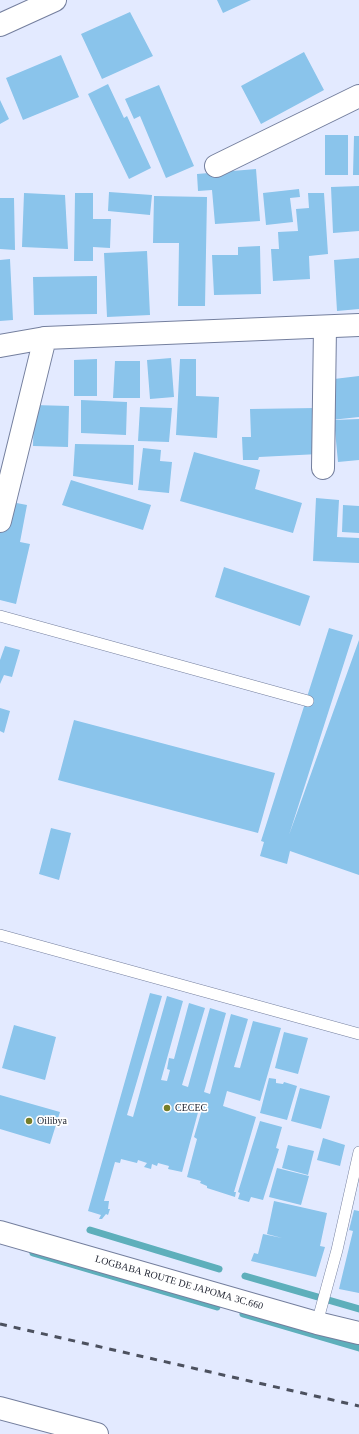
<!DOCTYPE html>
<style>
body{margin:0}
canvas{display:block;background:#e3eaff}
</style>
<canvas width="359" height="1434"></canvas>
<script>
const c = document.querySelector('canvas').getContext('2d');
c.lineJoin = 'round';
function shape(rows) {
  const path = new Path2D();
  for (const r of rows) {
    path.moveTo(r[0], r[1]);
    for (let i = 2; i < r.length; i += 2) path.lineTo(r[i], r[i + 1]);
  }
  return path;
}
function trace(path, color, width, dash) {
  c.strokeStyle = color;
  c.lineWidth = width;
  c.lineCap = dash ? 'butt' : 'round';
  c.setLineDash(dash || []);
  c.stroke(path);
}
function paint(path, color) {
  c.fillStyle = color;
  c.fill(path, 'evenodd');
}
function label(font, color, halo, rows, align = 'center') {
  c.font = font + ' Georgia,serif';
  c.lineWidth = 3.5;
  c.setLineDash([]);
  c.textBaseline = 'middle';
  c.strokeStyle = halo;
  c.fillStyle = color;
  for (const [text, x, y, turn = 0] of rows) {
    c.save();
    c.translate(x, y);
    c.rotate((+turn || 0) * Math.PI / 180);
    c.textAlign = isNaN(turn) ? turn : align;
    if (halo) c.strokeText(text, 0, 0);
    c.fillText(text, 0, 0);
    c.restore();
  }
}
trace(shape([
 [90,1230,219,1269],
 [33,1253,217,1307],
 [245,1276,359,1309],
 [243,1314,359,1348]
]), '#5eafbb', 7);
paint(shape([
 [217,0,251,0,223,13],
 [130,12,153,56,102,79,81,34],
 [304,52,324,90,261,124,241,86],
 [61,55,79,97,23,120,6,78],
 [108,84,124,118,127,116,151,168,129,179,88,94],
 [159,85,194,166,166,178,140,116,134,119,125,99],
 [0,100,9,119,0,124],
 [325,135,348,135,348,175,325,175],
 [354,136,359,136,359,175,353,175],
 [256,169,260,221,215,224,212,190,198,191,197,174],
 [359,186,359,231,333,233,331,187],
 [299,189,300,197,290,198,293,222,266,225,263,193],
 [109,192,152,195,150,215,108,211],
 [24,193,65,195,68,249,22,247],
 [75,193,93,193,93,219,111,219,110,248,93,247,93,261,74,261],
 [308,193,324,193,328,254,309,256,310,279,273,281,271,249,279,249,278,232,298,231,296,209,309,208],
 [154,196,207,197,205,306,178,306,179,243,153,243],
 [0,198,14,198,15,250,0,249],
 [260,246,261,294,214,295,212,255,238,255,238,247],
 [147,251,150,315,107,317,104,253],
 [359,258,359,309,337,311,334,260],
 [10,259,13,320,0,321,0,260],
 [97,276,97,314,34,315,33,277],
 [171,358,174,397,150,399,147,360],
 [97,359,97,396,74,396,74,360],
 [180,359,196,359,196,396,219,397,217,438,176,435],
 [115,361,140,361,140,398,113,398],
 [359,376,359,417,331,420,334,379],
 [81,400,127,402,126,435,81,433],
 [34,405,69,406,68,447,33,446],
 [140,407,172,408,169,442,138,441],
 [316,408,319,454,259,457,258,460,243,460,242,437,251,437,250,409],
 [359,419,359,460,338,462,334,420],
 [75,444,134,445,133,485,73,476],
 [143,448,161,450,160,461,172,462,169,493,138,490],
 [194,452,260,470,255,489,302,503,293,533,180,501],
 [71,480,151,505,143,530,62,505],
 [316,498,339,500,337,537,359,538,359,563,313,561],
 [6,501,27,505,20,542,30,544,16,604,0,600,0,528],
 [343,505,359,506,359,533,342,532],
 [224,567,310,596,300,626,215,597],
 [329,628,353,635,289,835,359,640,359,875,290,851,287,864,260,856,264,842,261,841],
 [5,646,20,650,12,677,4,675,0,684,0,660],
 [0,708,10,711,4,733,0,731],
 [74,720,275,773,258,833,58,780],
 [51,828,71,833,59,880,39,874],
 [150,993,162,996,127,1115,133,1117,167,996,183,1001,161,1080,167,1081,170,1070,167,1069,169,1058,174,1059,189,1003,205,1008,182,1085,188,1087,210,1008,226,1013,204,1092,210,1094,231,1014,248,1019,234,1067,240,1068,253,1021,281,1028,260,1101,227,1091,223,1106,256,1117,234,1192,236,1192,235,1197,207,1188,207,1186,200,1183,201,1181,187,1177,197,1139,194,1137,203,1106,200,1105,182,1172,168,1169,169,1166,158,1163,157,1166,152,1164,151,1169,144,1167,147,1163,138,1160,137,1163,121,1159,120,1163,115,1162,104,1201,109,1201,108,1209,110,1209,108,1215,106,1214,102,1219,99,1219,101,1215,88,1211],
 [14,1025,56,1037,45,1080,2,1068],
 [284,1032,308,1038,298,1074,275,1068],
 [269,1078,276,1079,276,1083,283,1084,284,1082,297,1086,287,1120,260,1113],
 [300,1088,330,1096,321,1129,291,1121],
 [0,1095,60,1112,50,1144,0,1129],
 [260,1121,282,1127,276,1148,279,1149,263,1200,251,1197,249,1202,238,1199,240,1193,238,1192],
 [323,1138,345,1145,340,1166,317,1160],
 [288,1145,314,1151,308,1175,282,1168],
 [277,1168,309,1176,301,1205,269,1197],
 [274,1201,327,1213,320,1246,325,1247,316,1277,251,1261,254,1253,258,1254,263,1234,282,1238,267,1234],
 [354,1210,359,1211,359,1293,339,1289,353,1231,349,1230]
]), '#8ac4eb');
const service = shape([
 [0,616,308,701],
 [0,935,359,1034],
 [317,1323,337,1250,359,1152]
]);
const minor = shape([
 [0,25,55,0],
 [216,166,359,96],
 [0,346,45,338],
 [323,468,325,327],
 [0,1408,97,1434]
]);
const tertiary = shape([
 [0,521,45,338,359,325]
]);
const primary = shape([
 [0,1232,317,1323,359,1333]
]);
trace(service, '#747f9e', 12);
trace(minor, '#747f9e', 24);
trace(tertiary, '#747f9e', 24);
trace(primary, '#747f9e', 24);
trace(service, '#fff', 11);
trace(minor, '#fff', 22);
trace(tertiary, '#fff', 22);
trace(primary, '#fff', 22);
trace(shape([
 [0,1324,359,1406]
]), '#4c515f', 3, [7, 7]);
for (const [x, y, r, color] of [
 [167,1108,4,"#767e2a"],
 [29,1121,4,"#767e2a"]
]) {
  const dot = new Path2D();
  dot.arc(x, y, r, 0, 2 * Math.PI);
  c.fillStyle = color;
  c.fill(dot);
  trace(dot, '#fff', 1.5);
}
label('10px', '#1e222f', '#fff', [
 ["CECEC",175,1108],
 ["Oilibya",37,1121]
], 'left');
label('10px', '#1e222f', '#fff', [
 ["LOGBABA ROUTE DE JAPOMA 3C.660",179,1283,16]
]);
</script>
